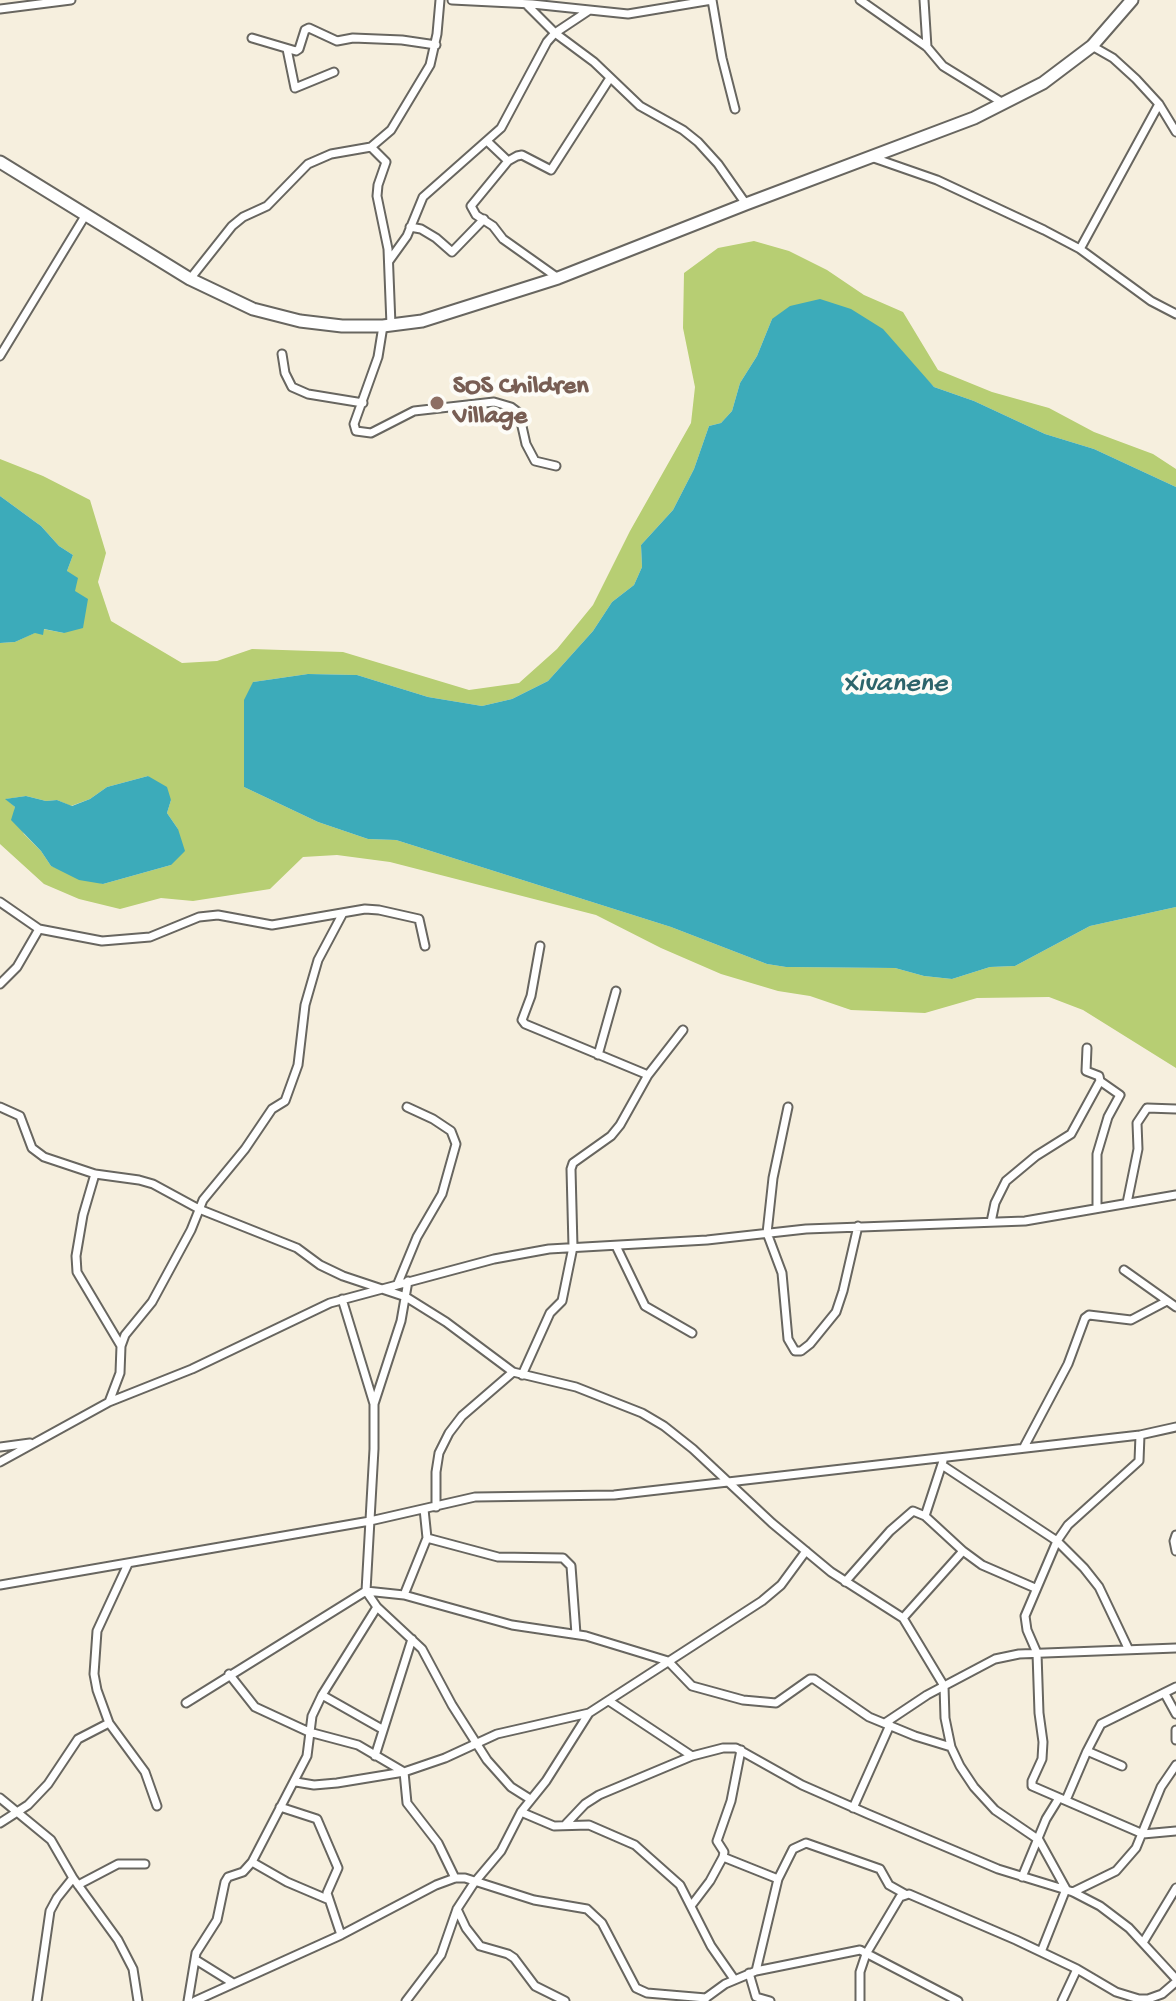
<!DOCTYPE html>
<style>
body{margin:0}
canvas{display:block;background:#f6efde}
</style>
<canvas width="1176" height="2001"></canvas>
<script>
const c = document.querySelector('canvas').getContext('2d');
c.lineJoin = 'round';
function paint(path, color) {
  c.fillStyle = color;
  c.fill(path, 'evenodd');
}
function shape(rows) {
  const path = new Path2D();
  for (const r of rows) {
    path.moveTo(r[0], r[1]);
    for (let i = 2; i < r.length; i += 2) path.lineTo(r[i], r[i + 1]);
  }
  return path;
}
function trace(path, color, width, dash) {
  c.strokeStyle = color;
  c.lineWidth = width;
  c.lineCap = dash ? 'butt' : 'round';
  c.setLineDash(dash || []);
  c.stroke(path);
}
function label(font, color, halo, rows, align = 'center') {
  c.font = font + ' "Gochi Hand",sans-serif';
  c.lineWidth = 8;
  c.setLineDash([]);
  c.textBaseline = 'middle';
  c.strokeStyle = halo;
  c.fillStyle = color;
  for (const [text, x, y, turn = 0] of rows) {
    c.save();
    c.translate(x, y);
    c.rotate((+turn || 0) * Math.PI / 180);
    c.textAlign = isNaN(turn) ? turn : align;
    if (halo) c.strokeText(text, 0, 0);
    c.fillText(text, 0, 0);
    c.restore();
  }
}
paint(shape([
 [754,241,789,251,827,270,864,295,903,312,938,370,992,392,1049,408,1094,432,1153,454,1176,469,1176,487,1094,449,1045,434,974,401,934,387,910,363,772,319,757,356,740,383,732,411,721,423,709,426,694,469,673,510,641,545,642,567,634,585,612,602,593,631,548,681,512,699,482,706,428,697,357,675,308,674,253,682,244,787,318,822,368,839,396,840,671,927,767,964,786,967,895,968,924,976,952,979,990,967,1015,966,1090,926,1176,907,1176,1068,1083,1010,1049,997,977,998,925,1013,851,1010,810,996,778,991,721,974,661,948,596,915,390,862,337,855,303,857,270,889,193,901,161,898,120,909,79,899,44,884,0,844,0,643,15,642,43,629,64,633,75,591,67,571,73,555,59,546,41,526,0,496,0,459,43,476,90,500,106,553,98,582,111,621,182,663,217,661,252,649,343,652,469,690,519,683,557,649,593,605,630,531,691,423,695,387,683,328,684,273,718,248],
 [148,776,171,800,167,813,178,829,171,865,103,884,51,866,41,851,24,834,14,814,15,807,6,799,26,796,46,801,57,800,71,806,90,799,107,787]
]), '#b7ce73');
paint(shape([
 [820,299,851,309,883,329,934,387,974,401,1045,434,1094,449,1176,487,1176,907,1090,926,1015,966,990,967,952,979,924,976,895,968,786,967,767,964,671,927,396,840,368,839,318,822,244,787,244,700,253,682,308,674,357,675,428,697,482,706,512,699,548,681,593,631,612,602,634,585,642,567,641,545,673,510,694,469,709,426,721,423,732,411,740,383,757,356,772,319,790,306],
 [0,496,41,526,59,546,73,555,67,571,78,578,75,591,88,599,83,628,64,633,44,629,43,635,35,633,15,642,0,643],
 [148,776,167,787,171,800,167,813,178,829,185,851,171,865,103,884,79,880,51,866,41,851,11,820,15,807,5,799,26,796,46,801,57,800,72,806,90,799,107,787]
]), '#3cabba');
const street = shape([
 [452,0,532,4,628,14,712,0],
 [712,0,722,58,735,109],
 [860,0,927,47,943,66,1003,103],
 [924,0,927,47],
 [526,4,555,33,594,62,640,106,683,130,698,142,718,164,746,204],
 [0,9,71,0],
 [252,38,296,51,299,49,305,30,309,28,337,41,353,38,402,40,436,45],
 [1092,46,1113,58,1136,79,1159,104,1176,132],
 [287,49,295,88,334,72],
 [487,141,508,161],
 [371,147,386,162,378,185,377,196,388,249,391,325],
 [871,157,937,180,1044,230,1080,249,1151,301,1176,314],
 [410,227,421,229,436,238,452,252,484,219],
 [1080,249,1159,104],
 [389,261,407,236,423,197,501,128,547,42,555,33,588,11],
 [558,278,503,239,493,226,476,215,471,206,508,161,517,156,522,155,551,170,610,78],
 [190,279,232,226,243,217,267,206,308,164,331,154,371,147,391,130,430,65,437,34,440,0],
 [383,326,378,357,354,424,356,431,371,433,414,411,494,402,511,407,519,413,526,444,535,461,556,466],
 [282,354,285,373,292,387,308,394,363,403],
 [0,356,85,216],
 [0,902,39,929,102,941,150,937,199,917,218,915,272,925,365,909,379,910,419,919,425,946],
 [540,946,531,996,522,1020,525,1024,648,1075],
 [0,984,17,967,39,929],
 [1087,1048,1086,1071,1099,1076,1100,1081,1120,1095,1108,1117,1097,1154,1097,1207],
 [598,1055,616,991],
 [0,1107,20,1116,32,1148,44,1157,95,1174,139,1180,153,1184,199,1209,297,1248,320,1265,343,1276,406,1297,446,1322,513,1372,576,1387,642,1413,664,1426,693,1449,772,1523,831,1572,903,1618,944,1686,945,1718,951,1747,960,1766,974,1787,995,1810,1039,1840,1066,1889,1041,1952],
 [788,1107,773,1178,767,1233,782,1273,788,1339,795,1351,801,1351,810,1344,836,1312,843,1291,858,1226],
 [95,1174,83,1215,76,1256,77,1272,121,1346],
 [1127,1203,1138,1149,1137,1123,1147,1108,1176,1109],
 [991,1222,995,1203,1006,1181,1036,1156,1071,1134,1100,1081],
 [616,1246,645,1306,692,1333],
 [1124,1270,1176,1307],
 [408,1281,401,1321,374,1404,374,1449,366,1591,377,1607,422,1649,452,1705,487,1760,511,1787,530,1799],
 [398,1283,417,1237,442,1194,456,1144,451,1131,433,1119,407,1107],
 [342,1299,374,1404],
 [522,1375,550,1313,562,1301,573,1247,571,1169,573,1163,611,1136,620,1125,648,1075,683,1030],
 [109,1402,120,1373,121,1346,125,1335,152,1302,191,1230,203,1200,245,1149,272,1109,285,1101,298,1065,305,1005,318,960,343,913],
 [1140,1435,1139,1461,1068,1525,1057,1541,1025,1616,1027,1630,1037,1653,1039,1713,1043,1742,1042,1759,1032,1781,1032,1786,1143,1834,1176,1831],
 [0,1447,30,1443],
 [1024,1447,1068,1364,1085,1318,1089,1315,1131,1320,1167,1301],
 [0,1462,109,1402,192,1369,330,1303,494,1259,549,1249,707,1240,806,1229,1025,1221,1176,1195],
 [942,1465,1057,1541,1084,1568,1099,1587,1128,1648],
 [436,1507,436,1472,439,1453,449,1433,462,1416,513,1372],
 [925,1516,943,1461],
 [1176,1535,1174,1541,1176,1551],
 [427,1538,498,1557,563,1558,571,1566,576,1634],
 [128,1564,97,1631,94,1674,97,1690,109,1723,145,1772,157,1806],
 [845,1582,890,1531,913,1511,925,1516,963,1551],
 [0,1585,370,1521,475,1497,614,1495,1140,1435,1176,1427],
 [404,1595,427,1538,424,1509],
 [903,1618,963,1551,982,1565,1035,1588],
 [229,1674,255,1707,309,1732,358,1745,404,1772],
 [1165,1694,1176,1714],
 [322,1695,382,1729],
 [609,1701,692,1756],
 [186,1703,366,1591,404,1595,512,1625,586,1636,668,1661,692,1686,743,1700,776,1703,810,1679,814,1679,869,1717,915,1736,951,1747],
 [885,1723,927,1695,995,1659,1019,1654,1176,1648],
 [1176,1730,1176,1740],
 [1087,1751,1101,1724,1176,1687],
 [375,1756,412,1639],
 [404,1772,407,1803,438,1843,455,1878],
 [296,1782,314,1785,337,1783,404,1772,445,1758,497,1734,589,1713],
 [0,1798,51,1840,73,1878,118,1940,133,1969,138,2001],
 [1066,1800,1087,1751,1122,1766],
 [280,1807,317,1819,338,1868,327,1893,341,1935,436,1885,455,1878,465,1878,534,1900,587,1909,602,1923,636,1988,647,1993,706,1998],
 [853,1808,890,1725],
 [521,1812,554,1826,589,1825,635,1845,680,1885,711,1946,734,1979],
 [0,1823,28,1805,48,1784,78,1739,109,1723],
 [566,1824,585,1804,599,1795,692,1756,723,1748,736,1748,802,1785,868,1814,998,1869,1073,1892,1100,1906,1129,1928,1176,1979],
 [723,1857,778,1879,756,1971],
 [252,1862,287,1882,327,1899],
 [1022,1877,1046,1819,1059,1798],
 [778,1879,793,1849,806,1843,880,1869,889,1885,905,1894],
 [78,1885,118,1864,145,1864],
 [1073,1892,1116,1871,1136,1848,1161,1787,1176,1765],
 [691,1906,710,1881,723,1857,724,1852,717,1841,731,1801,741,1750],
 [457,1909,466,1928,480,1946,508,1954,514,1958,535,1986,565,2001],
 [1144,1941,1176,1888],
 [196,1960,233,1983],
 [749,1973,756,1997,770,2001],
 [703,2000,725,1984,756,1971,860,1950,958,2001],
 [37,2001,50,1911,57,1898,73,1878],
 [188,2001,196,1953,217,1920,225,1882,228,1877,243,1872,252,1862,307,1756,312,1716,322,1695,377,1607],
 [195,2001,341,1935],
 [406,2001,441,1955,457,1909,474,1883,501,1851,521,1812,546,1781,589,1713,762,1601,781,1585,806,1551],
 [860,2001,860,1972,866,1954,900,1897,909,1894,1016,1940,1077,1969,1116,1992,1139,1999,1148,1999,1162,1994,1176,1982],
 [1062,2001,1077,1969]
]);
const secondary = shape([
 [0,162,190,279,253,309,300,321,342,326,383,326,422,321,558,278,746,204,974,118,1043,83,1092,46,1132,0]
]);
trace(street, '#686660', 11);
trace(secondary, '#686660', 15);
trace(street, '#fff', 7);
trace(secondary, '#fff', 11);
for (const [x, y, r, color] of [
 [437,403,8,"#8d6e63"]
]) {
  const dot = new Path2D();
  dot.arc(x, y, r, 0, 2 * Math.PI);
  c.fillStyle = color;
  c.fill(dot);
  trace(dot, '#fdfcf7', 3);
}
label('bold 26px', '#785e54', '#fdfcf7', [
 ["SOS Children",453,388],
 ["Village",453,418]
], 'left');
label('italic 28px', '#2c646b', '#fdfcf7', [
 ["Xivanene",895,686]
]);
</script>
